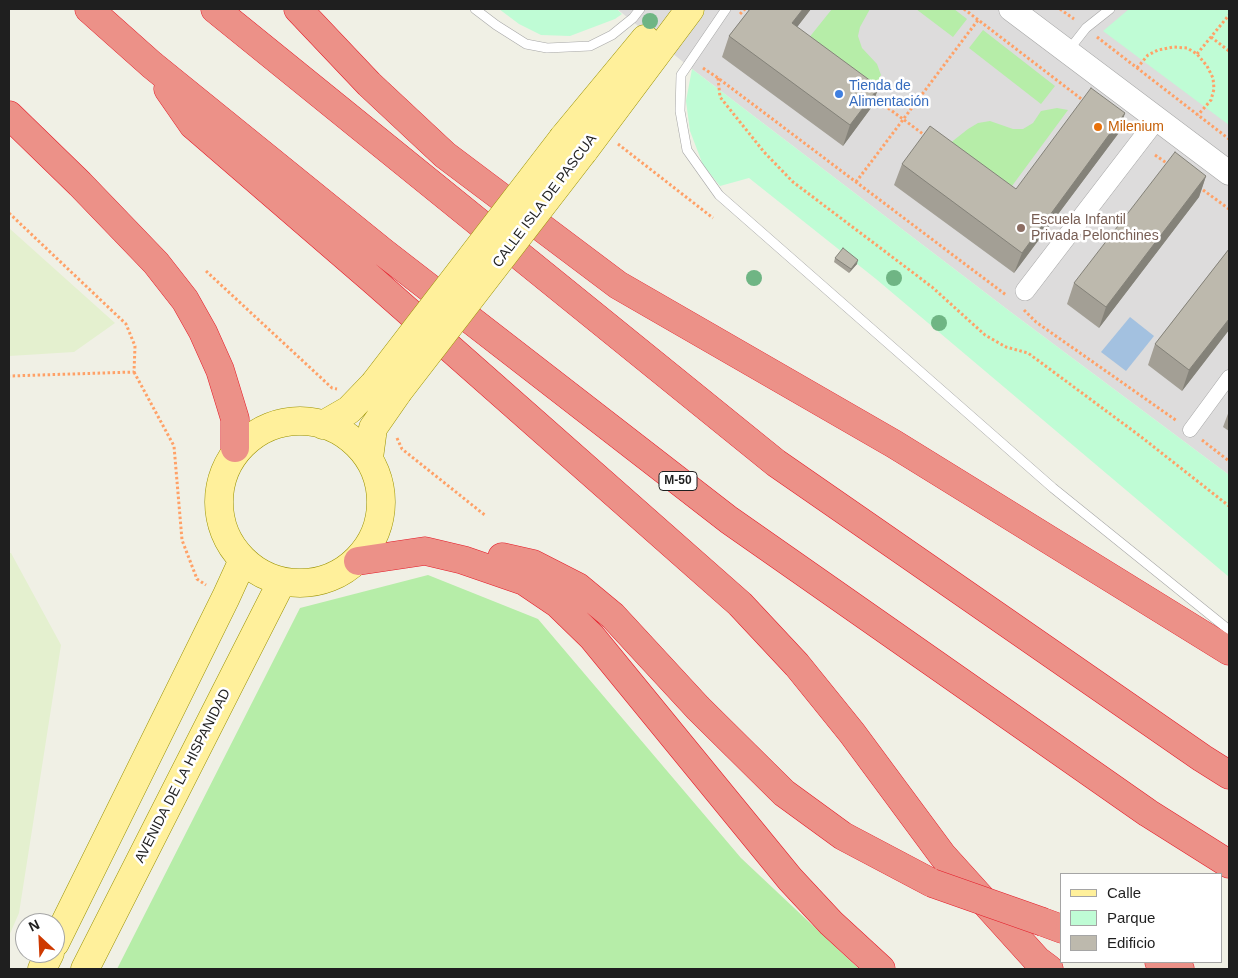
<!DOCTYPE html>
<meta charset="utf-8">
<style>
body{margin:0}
#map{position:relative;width:1238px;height:978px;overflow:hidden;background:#f0f0e5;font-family:Helvetica,sans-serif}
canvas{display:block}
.frame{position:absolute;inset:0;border:10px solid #1f1f1f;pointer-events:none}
.legend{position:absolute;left:1060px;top:873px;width:162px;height:90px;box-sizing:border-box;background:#fff;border:1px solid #a5a5a5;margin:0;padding:6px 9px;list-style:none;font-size:15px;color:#1f1f1f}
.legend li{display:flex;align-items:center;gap:10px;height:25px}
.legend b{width:25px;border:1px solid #a5a5a5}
.north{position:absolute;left:15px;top:913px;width:50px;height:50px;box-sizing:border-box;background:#fff;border:1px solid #a5a5a5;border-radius:50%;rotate:335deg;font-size:14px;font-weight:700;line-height:20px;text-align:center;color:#1f1f1f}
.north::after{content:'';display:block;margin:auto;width:18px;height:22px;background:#ce3900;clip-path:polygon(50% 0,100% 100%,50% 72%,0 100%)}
</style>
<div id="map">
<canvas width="1238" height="978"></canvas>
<div class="frame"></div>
<ul class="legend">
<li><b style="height:6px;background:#fff09b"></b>Calle</li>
<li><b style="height:14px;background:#bffcd5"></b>Parque</li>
<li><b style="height:14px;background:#bdb9ad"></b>Edificio</li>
</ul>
<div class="north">N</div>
</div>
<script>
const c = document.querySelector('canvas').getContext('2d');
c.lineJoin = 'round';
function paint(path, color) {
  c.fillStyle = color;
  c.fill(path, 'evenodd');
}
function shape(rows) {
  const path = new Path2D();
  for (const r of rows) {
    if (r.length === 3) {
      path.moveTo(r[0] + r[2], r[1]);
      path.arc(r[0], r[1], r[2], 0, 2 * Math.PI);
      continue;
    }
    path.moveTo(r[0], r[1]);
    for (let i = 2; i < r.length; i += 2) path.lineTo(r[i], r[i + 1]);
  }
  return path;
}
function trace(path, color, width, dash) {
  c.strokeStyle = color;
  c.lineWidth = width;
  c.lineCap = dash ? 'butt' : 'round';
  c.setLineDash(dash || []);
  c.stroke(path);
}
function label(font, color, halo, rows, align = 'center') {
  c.font = font + ' Helvetica,sans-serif';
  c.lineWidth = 5;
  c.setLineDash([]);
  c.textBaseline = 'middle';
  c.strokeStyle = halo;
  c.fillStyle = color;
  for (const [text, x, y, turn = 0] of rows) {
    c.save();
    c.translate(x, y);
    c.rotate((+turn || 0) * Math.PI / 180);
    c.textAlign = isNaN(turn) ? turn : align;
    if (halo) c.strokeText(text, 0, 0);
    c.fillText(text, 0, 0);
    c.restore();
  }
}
paint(shape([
 [617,9,1229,9,1229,475,1012,313,692,69]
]), '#dddcdc');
paint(shape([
 [9,228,115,323,74,352,9,356],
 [9,553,11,553,61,645,19,913,9,936]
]), '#e4f0cf');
paint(shape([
 [832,9,870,9,860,27,858,36,862,48,877,64,881,75,874,88,808,39],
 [916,9,954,9,967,19,953,37],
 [983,30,1055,86,1041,104,969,48],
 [1057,108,1068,110,1009,190,949,144,968,129,978,123,990,121,1013,129,1023,129,1033,123,1041,111],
 [428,575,538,619,741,858,859,969,117,969,300,608]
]), '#b6eda8');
paint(shape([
 [499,9,617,9,622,14,615,19,570,36,541,35,519,24],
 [1129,9,1229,9,1229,125,1103,31],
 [692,69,1012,313,1229,475,1229,577,876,279,749,178,720,186,703,165,690,131,686,101]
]), '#bffcd5');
paint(shape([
 [1130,317,1154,336,1126,371,1101,352]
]), '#a3c1e0');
const service = shape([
 [475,9,496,25,526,44,547,48,590,46,612,35,633,18,640,9],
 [726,9,681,75,680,111,687,150,719,195,1053,488,1229,630],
 [1068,51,1086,28,1110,9]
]);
const pedestrian = shape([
 [1190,430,1229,377]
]);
const minor = shape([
 [1025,291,1157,119]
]);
const tertiary = shape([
 [1011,9,1229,173]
]);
const primary = shape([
 [563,138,645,39],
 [583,152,690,9],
 [300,502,81],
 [323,425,349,410,374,384],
 [369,458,373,428,398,392],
 [55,943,226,597,242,562],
 [42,969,50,953],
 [85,969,281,583]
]);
const motorway = shape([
 [89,9,152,65,383,252,729,520,1148,813,1229,864],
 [215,9,776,463,1202,758,1229,775],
 [298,9,369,84,445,155,618,285,894,444,1229,651],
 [168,89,193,125,375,282,740,604,797,665,852,733,943,856,1037,960,1049,969],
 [9,115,80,184,131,237,156,263,185,300,203,332,220,370,235,419,235,448],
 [502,557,533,564,578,587,613,616,698,708,784,793,843,836,932,883],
 [358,561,425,551,463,560,524,581,558,604,592,637,790,879,831,923,881,969],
 [1043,922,1062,929],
 [1159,962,1180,969]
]);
trace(service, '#a6a6a6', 10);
trace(pedestrian, '#a6a6a6', 15);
trace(minor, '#a6a6a6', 20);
trace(tertiary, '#a6a6a6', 25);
trace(primary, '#9a9200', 29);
trace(motorway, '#e41b28', 29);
trace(shape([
 [964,9,1084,101],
 [1060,9,1074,19],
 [740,14,745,9],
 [1097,37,1229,139],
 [1211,37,1229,51],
 [1197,54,1229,15],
 [703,68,718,78,1006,295],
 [1137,68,1148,55,1158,50,1173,47,1187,48,1197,54,1207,66,1213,78,1214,89,1211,100,1198,115],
 [718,78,720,97,764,152,793,182,932,287,985,335,1006,347,1028,353,1140,436,1229,506],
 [872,96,927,137],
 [618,144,713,218],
 [1155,155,1168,164],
 [856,182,978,20],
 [1199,187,1229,209],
 [9,213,126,324,135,346,134,372,9,376],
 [206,271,332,388,337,389],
 [1024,310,1036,322,1177,421],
 [134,372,174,446,182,540,197,579,206,585],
 [397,438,402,449,486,516],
 [1202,440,1229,461]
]), '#ffa167', 3, [2.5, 2.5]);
trace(service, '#fff', 9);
trace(pedestrian, '#fff', 14);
trace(minor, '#fff', 19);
trace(tertiary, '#fff', 24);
trace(primary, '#fff09b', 28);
trace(motorway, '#ec9188', 28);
const primaryBridge = shape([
 [374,384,563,138],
 [398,392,583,152]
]);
const motorwayBridge = shape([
 [932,883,1043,922]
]);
trace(primaryBridge, '#9a9200', 29, []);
trace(motorwayBridge, '#e41b28', 29, []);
trace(primaryBridge, '#fff09b', 28);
trace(motorwayBridge, '#ec9188', 28);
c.fillStyle = '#6fb584';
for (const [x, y] of [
 [650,21],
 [754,278],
 [894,278],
 [939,323]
]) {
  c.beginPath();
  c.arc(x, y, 8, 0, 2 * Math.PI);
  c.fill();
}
paint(shape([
 [750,9,811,9,797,27,871,108,843,146,722,57,729,36],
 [1125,113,1118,134,1014,273,894,185,902,164,1016,189],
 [1206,176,1199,197,1099,328,1067,304,1074,283],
 [1229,249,1229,330,1182,391,1148,365,1155,344],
 [835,258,857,264,849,273,834,262],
 [1229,411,1229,431,1223,427]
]), '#a39f95');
paint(shape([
 [803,9,811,9,784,44,792,23],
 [879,87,871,108,843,146,850,125],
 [1125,113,1118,134,1014,273,1022,253],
 [1206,176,1199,197,1099,328,1106,307],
 [858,260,857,264,849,273,851,269],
 [1229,319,1229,330,1182,391,1189,370]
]), '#848279');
const building = shape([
 [750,9,803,9,792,23,879,87,850,125,729,36,750,9],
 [1091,88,1125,113,1022,253,902,164,930,126,1016,189,1091,88],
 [1175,152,1206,176,1106,307,1074,283,1175,152],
 [843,248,858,260,851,269,835,258,843,248],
 [1229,249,1229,319,1189,370,1155,344,1229,249]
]);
paint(building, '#bdb9ad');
trace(building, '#848279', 1);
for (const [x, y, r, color] of [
 [839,94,5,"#3f7fe0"],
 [1098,127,5,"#e8710a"],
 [1021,228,5,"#8d6e63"]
]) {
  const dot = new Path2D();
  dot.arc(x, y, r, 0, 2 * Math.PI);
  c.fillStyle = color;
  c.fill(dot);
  trace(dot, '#fff', 2);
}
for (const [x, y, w] of [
 [678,481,38]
]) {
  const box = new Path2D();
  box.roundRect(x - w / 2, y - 9.5, w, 19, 4);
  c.fillStyle = '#fff';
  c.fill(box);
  trace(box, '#1f1f1f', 1);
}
label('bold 12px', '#1f1f1f', null, [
 ["M-50",678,481]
]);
label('14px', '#366cbe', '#fff', [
 ["Tienda de",849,86],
 ["Alimentación",849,102]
], 'left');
label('14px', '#c56008', '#fff', [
 ["Milenium",1108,127]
], 'left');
label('14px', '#1f1f1f', '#fff', [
 ["CALLE ISLA DE PASCUA",545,201,-53],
 ["AVENIDA DE LA HISPANIDAD",183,776,-63]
]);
label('14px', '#785e54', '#fff', [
 ["Escuela Infantil",1031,220],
 ["Privada Pelonchines",1031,236]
], 'left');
</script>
